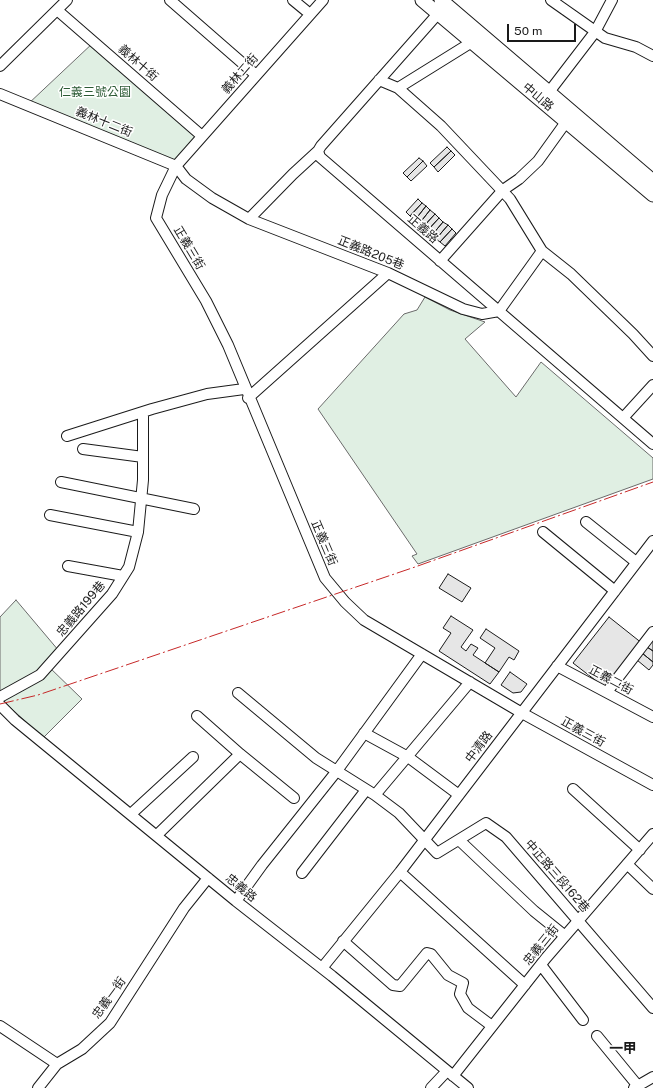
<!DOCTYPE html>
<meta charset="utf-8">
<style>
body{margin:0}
#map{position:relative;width:653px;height:1088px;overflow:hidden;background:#fff;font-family:"Public Sans",sans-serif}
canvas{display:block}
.scale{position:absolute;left:507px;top:24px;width:69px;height:18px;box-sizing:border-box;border:2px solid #1a1a1a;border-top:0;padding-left:5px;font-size:12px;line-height:14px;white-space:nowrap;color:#1a1a1a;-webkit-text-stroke:3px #fff;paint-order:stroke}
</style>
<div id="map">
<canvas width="653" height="1088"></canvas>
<div class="scale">50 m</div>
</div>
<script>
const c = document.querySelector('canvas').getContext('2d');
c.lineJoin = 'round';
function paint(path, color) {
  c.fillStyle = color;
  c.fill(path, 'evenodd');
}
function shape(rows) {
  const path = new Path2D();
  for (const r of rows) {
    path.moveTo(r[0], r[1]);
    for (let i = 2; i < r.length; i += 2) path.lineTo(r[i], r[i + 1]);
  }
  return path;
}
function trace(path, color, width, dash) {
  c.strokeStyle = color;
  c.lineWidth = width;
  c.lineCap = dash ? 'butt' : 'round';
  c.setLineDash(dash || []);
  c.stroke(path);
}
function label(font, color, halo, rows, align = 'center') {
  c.font = font + ' "Public Sans","Noto Sans TC",sans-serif';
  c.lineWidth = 3;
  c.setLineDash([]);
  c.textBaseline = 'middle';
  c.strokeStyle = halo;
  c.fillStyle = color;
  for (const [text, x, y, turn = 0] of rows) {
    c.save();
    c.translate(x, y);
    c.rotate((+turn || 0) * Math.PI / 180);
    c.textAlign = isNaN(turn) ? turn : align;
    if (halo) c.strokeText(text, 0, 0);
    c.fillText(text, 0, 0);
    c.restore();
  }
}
const green = shape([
 [94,42,202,136,176,166,27,105,94,42],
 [425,297,450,310,485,322,465,339,516,397,541,362,653,458,653,479,418,564,412,556,417,554,318,409,404,314,417,310,425,297],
 [16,600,59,651,47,665,82,699,43,738,0,698,0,617,16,600]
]);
paint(green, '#e0efe3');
trace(green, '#6a6a6a', 1);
const building = shape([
 [447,147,451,151,434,167,430,163,447,147],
 [451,151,455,155,438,172,434,167,451,151],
 [419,158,423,161,407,177,403,173,419,158],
 [423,161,427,166,411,181,407,177,423,161],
 [418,199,422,203,410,216,406,212,418,199],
 [422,203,426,206,415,220,410,216,422,203],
 [426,206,430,210,419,224,415,220,426,206],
 [430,210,435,214,423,227,419,224,430,210],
 [435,214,439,218,427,231,423,227,435,214],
 [439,218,443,222,432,235,427,231,439,218],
 [443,222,448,225,436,239,432,235,443,222],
 [448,225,452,229,440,242,436,239,448,225],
 [452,229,456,233,445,246,440,242,452,229],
 [448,574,471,588,462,602,439,588,448,574],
 [451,616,473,630,461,647,466,651,471,644,478,648,473,655,499,672,490,684,439,651,451,633,443,628,451,616],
 [609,617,643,644,608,690,573,663,609,617],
 [486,629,519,651,514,660,509,657,499,672,485,663,495,648,480,638,486,629],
 [653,640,653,651,647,647,653,640],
 [647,647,653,651,653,662,642,653,647,647],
 [642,653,653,662,653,665,649,670,637,660,642,653],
 [510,672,527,684,521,692,513,693,501,685,510,672]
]);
paint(building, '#e6e6e6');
trace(building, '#1a1a1a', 1);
const minor = shape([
 [170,0,256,75],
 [293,0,310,14],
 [323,0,176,166,162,195,156,218,206,301,228,345,325,578,345,602,364,620,522,713,653,785],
 [551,0,605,38,636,47,653,56],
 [443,8,321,146,318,151,320,157,653,444],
 [57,10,202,136],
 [0,66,67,0],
 [379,80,398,88,441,126,510,199,542,251,571,274,633,334,653,356],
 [398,88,472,42],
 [549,92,595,32,612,0],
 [0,94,176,166,186,179,212,198,249,219,388,273,463,309,482,314,499,311,542,251],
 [249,219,293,174,318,151],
 [440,261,503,190,519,179,538,161,566,122],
 [248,398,388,273],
 [623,418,653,385],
 [67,436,152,409,207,394,244,389],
 [83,449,143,457],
 [61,482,194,509],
 [50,515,138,532],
 [586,522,636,562],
 [543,532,615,591],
 [68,566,123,576],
 [557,666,653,717],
 [607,692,653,632],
 [238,693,316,758,375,795,399,813,437,853,486,823,506,837,653,1008],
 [0,697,40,675,112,594,129,567,138,532,143,480,143,413],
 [0,705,15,720,236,901,332,976,468,1088],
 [197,716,240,754,294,798],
 [364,733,408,757,459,795],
 [573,789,640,850],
 [375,795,470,682],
 [131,814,193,757],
 [157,835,240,754],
 [459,840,534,911,565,936],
 [627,864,653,889],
 [400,872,525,985],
 [302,873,366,790],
 [236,901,262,865,336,772,422,654],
 [343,941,393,985,400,986,427,953,431,954,448,975,463,983,460,994,468,1008,492,1026],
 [541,965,583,1020],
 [322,968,400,872,653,541],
 [0,1026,57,1064],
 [597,1036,638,1086],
 [453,1076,546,958,653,834],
 [38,1088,57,1064,82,1049,110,1023,184,908,208,878],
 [431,1088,447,1071],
 [634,1088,653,1077]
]);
const major = shape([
 [422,0,653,195],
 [441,0,653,181]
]);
trace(minor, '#1a1a1a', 12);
trace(major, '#1a1a1a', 15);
trace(minor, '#fff', 10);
trace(major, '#fff', 13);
trace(shape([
 [0,704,38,695,415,567,653,482]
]), '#c62828', 1, [14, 3, 2, 3]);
label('12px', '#1a1a1a', '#fff', [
 ["義林十街",138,63,41],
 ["義林二街",240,74,-49],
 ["中山路",538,97,40],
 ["義林十二街",104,122,22],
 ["正義路",423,229,41],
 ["正義三街",189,248,59],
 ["正義路205巷",371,253,22],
 ["正義三街",324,543,67],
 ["忠義路199巷",81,609,-50],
 ["正義二街",611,680,28],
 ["正義三街",583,732,29],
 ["中清路",479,747,-53],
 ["中正路三段162巷",557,876,49],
 ["忠義路",241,888,39],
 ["忠義三街",541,945,-51],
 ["忠義一街",109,998,-54]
]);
label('12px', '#2b5a34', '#fff', [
 ["仁義三號公園",95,92]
]);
label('bold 14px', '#1a1a1a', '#fff', [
 ["一甲",623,1049]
]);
</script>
